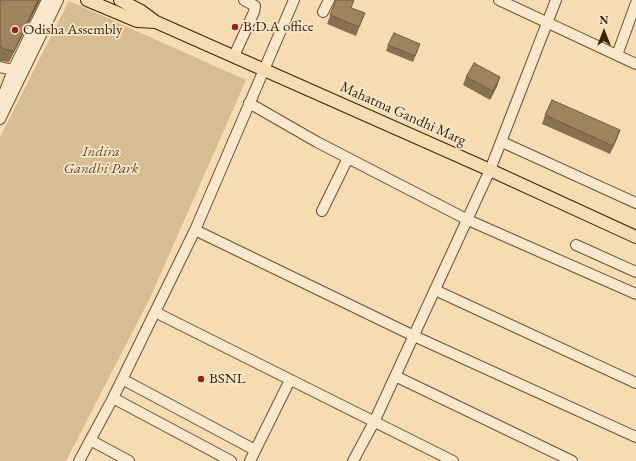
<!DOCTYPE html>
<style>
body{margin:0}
#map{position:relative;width:636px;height:461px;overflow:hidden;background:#f7dbb2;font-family:"EB Garamond",serif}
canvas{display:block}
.north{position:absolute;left:584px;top:12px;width:40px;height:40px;-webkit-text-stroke:3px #fae8cd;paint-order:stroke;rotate:0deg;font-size:11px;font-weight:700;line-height:16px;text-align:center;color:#3b2303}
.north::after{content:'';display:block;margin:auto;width:14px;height:18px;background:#3b2303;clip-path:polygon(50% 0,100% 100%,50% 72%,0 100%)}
</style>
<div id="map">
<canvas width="636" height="461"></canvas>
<div class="north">N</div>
</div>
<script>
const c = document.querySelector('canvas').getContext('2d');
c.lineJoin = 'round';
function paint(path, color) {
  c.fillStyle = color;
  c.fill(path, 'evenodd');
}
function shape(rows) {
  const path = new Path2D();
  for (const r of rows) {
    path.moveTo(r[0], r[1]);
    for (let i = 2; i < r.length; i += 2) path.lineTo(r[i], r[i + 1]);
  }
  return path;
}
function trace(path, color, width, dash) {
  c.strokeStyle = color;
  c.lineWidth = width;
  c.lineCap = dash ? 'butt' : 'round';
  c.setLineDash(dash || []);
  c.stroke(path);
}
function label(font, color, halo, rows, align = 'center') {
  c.font = font + ' "EB Garamond",serif';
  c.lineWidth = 3.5;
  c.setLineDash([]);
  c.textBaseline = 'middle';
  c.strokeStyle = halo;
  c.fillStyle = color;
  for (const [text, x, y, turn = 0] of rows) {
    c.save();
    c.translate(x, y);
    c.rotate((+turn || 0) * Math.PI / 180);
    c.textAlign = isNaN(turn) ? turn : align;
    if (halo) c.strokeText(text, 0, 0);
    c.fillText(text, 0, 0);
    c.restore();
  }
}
paint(shape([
 [69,1,246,80,150,298,66,461,0,461,0,137]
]), '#d7bc94');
const minor = shape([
 [499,0,636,64],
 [323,12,329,0],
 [617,55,636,3],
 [234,56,254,12,255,6,244,0],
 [0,67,13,70],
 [249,103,317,142,468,220,636,294],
 [0,104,13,70,47,0],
 [0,119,58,0],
 [502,142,636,203],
 [322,211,348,158],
 [195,230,414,336,636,437],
 [576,245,636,272],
 [435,290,636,383],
 [155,312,453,461],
 [395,376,572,461],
 [122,379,255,450],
 [113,398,231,461],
 [90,440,129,461],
 [79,461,113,398,195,230,294,0],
 [250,461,290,380],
 [353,461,374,422,490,170,556,0]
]);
const major = shape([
 [87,0,137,21,156,22],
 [120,0,141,11,156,22,490,170,636,237]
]);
trace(minor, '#6a512f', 12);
trace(major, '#3b2303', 14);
trace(minor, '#fae8cd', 10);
trace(major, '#f7dbb2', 12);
paint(shape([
 [0,0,40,0,9,62,0,61],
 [336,0,351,8,365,13,356,36,327,24],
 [388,45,418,50,413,62,386,51],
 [466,77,500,77,497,86,490,100,463,85],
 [545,115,620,130,610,154,542,124]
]), '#877151');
paint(shape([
 [38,0,40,0,9,62,14,51],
 [500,77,497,86,490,100,493,91],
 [620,130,617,139,610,154,613,146]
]), '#6e5c42');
const building = shape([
 [0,0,38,0,14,51,4,49,0,46,0,0],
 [336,0,354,0,351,8,365,13,359,27,330,15,336,0],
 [394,33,420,44,415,56,388,45,394,33],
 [474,63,500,77,493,91,466,77,474,63],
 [552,100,620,130,613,146,545,115,552,100]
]);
paint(building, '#9d835e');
trace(building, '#6e5c42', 1);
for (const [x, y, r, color] of [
 [235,27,4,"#8f2418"],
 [15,30,4,"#8f2418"],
 [201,379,4,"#8f2418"]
]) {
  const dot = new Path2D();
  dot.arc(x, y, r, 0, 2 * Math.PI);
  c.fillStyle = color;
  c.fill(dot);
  trace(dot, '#fae8cd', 1.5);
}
label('15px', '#3b2303', '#fae8cd', [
 ["B.D.A office",243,27],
 ["Odisha Assembly",23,30],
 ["BSNL",209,379]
], 'left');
label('15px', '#3b2303', '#fae8cd', [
 ["Mahatma Gandhi Marg",403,114,24]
]);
label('italic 15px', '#624927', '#fae8cd', [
 ["Indira",101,152],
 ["Gandhi Park",101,169]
]);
</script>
